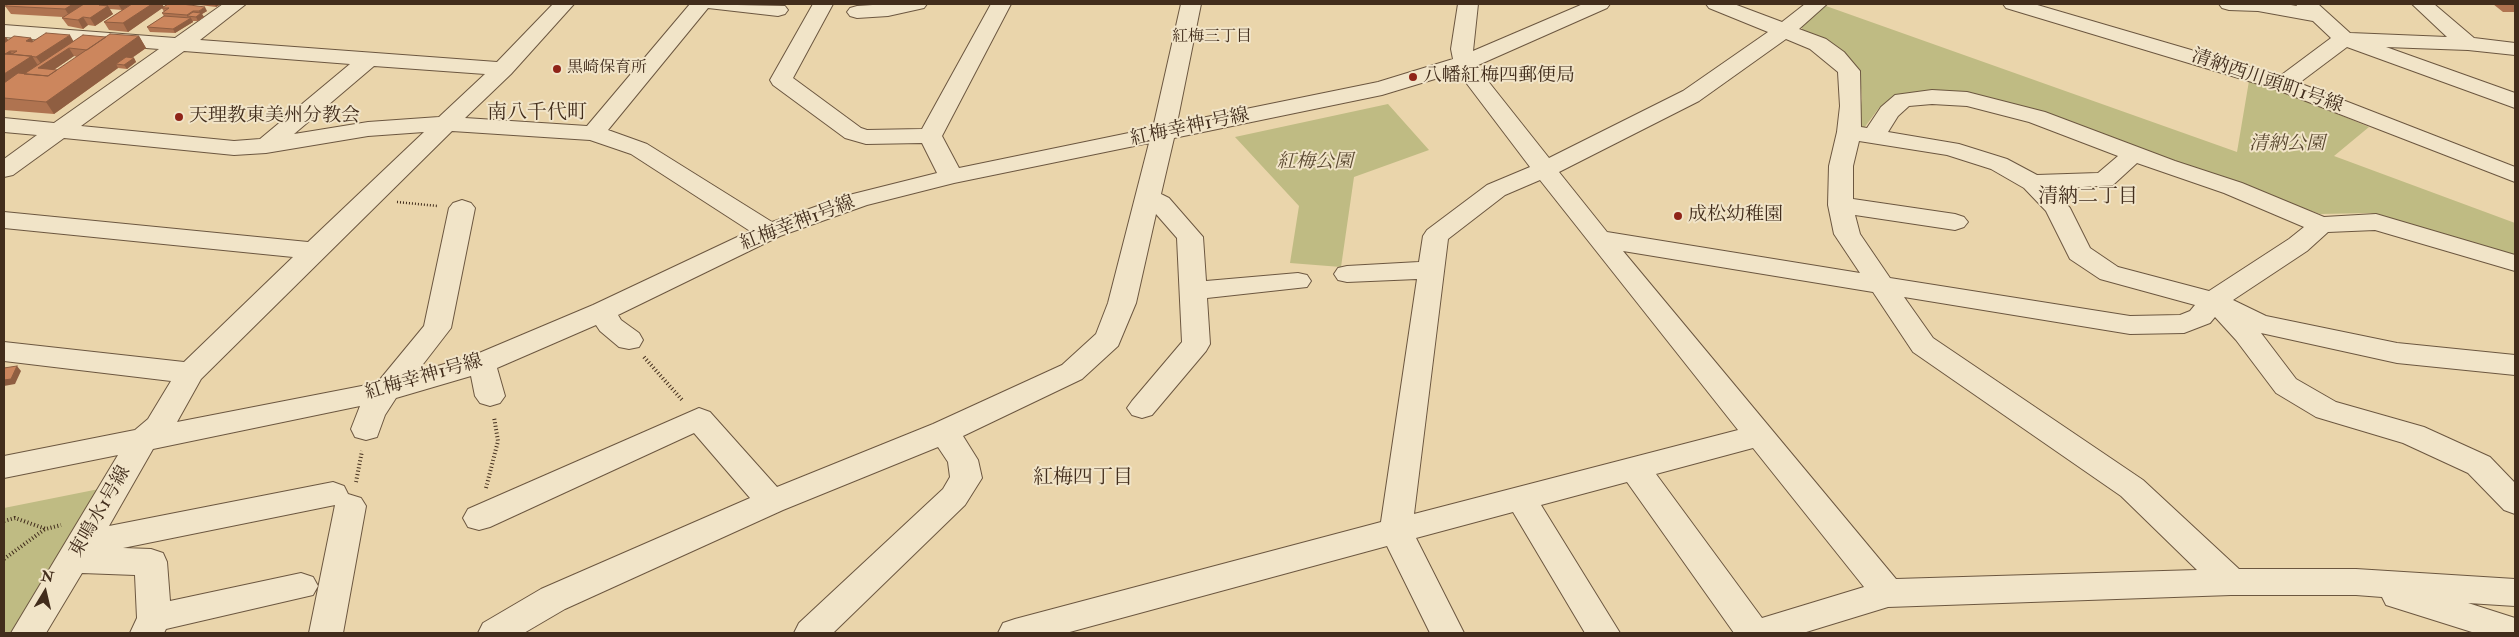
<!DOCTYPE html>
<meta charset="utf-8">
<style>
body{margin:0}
#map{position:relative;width:2519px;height:637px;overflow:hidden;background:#ead5ab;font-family:"IM FELL Double Pica",serif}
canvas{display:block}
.frame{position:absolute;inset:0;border:5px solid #422d1c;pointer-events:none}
.north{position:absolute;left:20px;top:567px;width:50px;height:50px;-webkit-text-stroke:4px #f1e4c8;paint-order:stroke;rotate:9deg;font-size:14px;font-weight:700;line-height:20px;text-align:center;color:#422d1c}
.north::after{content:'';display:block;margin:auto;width:18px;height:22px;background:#422d1c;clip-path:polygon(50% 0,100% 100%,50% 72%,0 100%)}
</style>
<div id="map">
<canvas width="2519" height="637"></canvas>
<div class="frame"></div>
<div class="north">N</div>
</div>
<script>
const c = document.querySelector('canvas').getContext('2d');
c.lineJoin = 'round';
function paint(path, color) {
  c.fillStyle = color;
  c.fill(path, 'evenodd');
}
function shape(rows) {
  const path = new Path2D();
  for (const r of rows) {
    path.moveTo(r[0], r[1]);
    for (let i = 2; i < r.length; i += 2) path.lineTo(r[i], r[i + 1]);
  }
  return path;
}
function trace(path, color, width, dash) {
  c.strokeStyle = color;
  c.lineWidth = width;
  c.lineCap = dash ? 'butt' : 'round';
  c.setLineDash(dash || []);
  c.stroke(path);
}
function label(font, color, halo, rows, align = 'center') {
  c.font = font + ' "IM FELL Double Pica","Noto Serif JP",serif';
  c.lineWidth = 4;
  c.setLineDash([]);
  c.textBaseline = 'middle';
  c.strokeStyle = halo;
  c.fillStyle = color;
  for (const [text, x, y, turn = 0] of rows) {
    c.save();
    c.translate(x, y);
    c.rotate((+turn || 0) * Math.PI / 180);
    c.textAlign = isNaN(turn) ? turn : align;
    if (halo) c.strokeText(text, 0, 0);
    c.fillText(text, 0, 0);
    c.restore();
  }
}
paint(shape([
 [1826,6,2237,152,2249,81,2280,90,2369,127,2334,156,2515,223,2515,257,2370,213,2320,214,2038,113,1899,97,1879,108,1864,128,1858,125,1862,99,1860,76,1845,57,1803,31,1801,26],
 [1388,104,1429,150,1354,177,1341,267,1290,263,1299,206,1235,137],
 [104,488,13,633,4,633,4,508]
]), '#bfbb83');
const minor = shape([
 [223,4,246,4,200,40,497,62,553,4,574,4,511,74,465,118,587,126,690,4,785,6,788,10,785,14,778,16,708,8,608,130,647,144,772,222,849,195,937,173,922,143,866,144,845,138,773,85,770,80,813,4,833,4,793,78,861,128,867,130,922,129,991,4,1011,4,942,136,959,168,1153,128,1181,4,1201,4,1177,123,1378,82,1453,59,1451,49,1458,4,1478,4,1473,51,1583,4,1610,4,1607,8,1476,66,1549,158,1683,91,1768,32,1709,8,1706,4,1734,4,1782,22,1805,4,1827,4,1799,29,1826,39,1844,52,1860,71,1861,127,1867,128,1881,107,1895,95,1932,90,1967,92,2045,112,2175,161,2242,183,2324,217,2376,214,2515,255,2515,271,2375,230,2328,232,2307,251,2233,300,2266,316,2397,343,2515,355,2515,375,2397,363,2261,333,2296,379,2336,402,2424,427,2490,457,2515,483,2515,514,2504,510,2468,473,2403,443,2316,417,2276,393,2236,340,2215,317,2210,323,2184,333,2130,334,1904,297,1933,338,2143,480,2239,569,2356,569,2515,579,2515,606,2468,603,2515,618,2515,633,2475,633,2386,605,2382,597,2356,595,2231,595,1888,607,1803,633,1734,633,1627,482,1541,505,1620,633,1585,633,1513,512,1416,538,1464,633,1430,633,1387,546,1066,633,998,633,1003,623,1015,619,1381,522,1417,279,1347,282,1338,280,1334,274,1338,268,1347,266,1419,262,1423,236,1427,230,1487,185,1530,167,1458,72,1382,95,1174,138,1161,194,1169,198,1203,237,1206,281,1298,273,1307,275,1311,281,1307,287,1207,298,1210,344,1206,351,1152,415,1142,418,1132,415,1127,408,1132,401,1182,342,1177,238,1156,214,1136,303,1118,346,1082,379,963,436,978,460,982,478,965,505,833,633,794,633,799,623,943,489,950,477,948,462,938,447,783,510,565,609,524,633,478,633,483,623,541,589,750,498,694,433,490,527,479,530,468,527,463,518,468,509,699,408,710,412,777,487,933,424,1062,365,1096,334,1108,303,1149,143,954,183,867,205,780,236,618,315,621,320,639,333,643,340,639,347,629,349,619,347,600,331,596,325,497,368,505,396,500,403,490,406,480,403,475,396,471,376,396,398,385,415,377,437,366,440,355,437,351,429,360,406,153,449,109,526,333,482,344,486,348,494,361,498,366,506,343,633,309,633,335,505,123,548,151,549,163,553,167,562,170,601,301,573,313,577,318,586,313,595,166,629,164,633,130,633,137,618,135,575,82,573,46,633,11,633,118,455,4,478,4,456,135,430,148,419,171,381,4,361,4,342,184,362,293,257,4,228,4,212,308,242,424,132,368,136,266,153,234,155,64,138,13,175,4,177,4,159,37,135,4,132,4,118,54,123,159,49,4,37,4,25,175,38,223,4],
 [1786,39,1810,49,1838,72,1840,106,1837,132,1829,166,1828,205,1834,234,1860,273,1607,232,1559,172,1699,101,1786,39],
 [184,51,350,64,260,139,234,141,81,126,184,51],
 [374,66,485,74,439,117,368,122,294,134,374,66],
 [1932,104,1967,106,2029,122,2118,156,2098,173,2037,175,2007,159,1959,144,1888,132,1898,116,1909,106,1932,104],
 [452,131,590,140,631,154,750,231,593,305,472,356,417,372,451,328,475,208,471,203,462,200,453,203,449,208,424,326,377,383,177,422,201,379,452,131],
 [1859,141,1947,155,1991,169,2024,188,2046,211,2070,259,2100,279,2195,305,2190,311,2180,315,2130,316,1890,278,1860,234,1855,215,1955,230,1964,227,1968,222,1964,217,1955,214,1853,199,1853,166,1859,141],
 [2137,163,2224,193,2304,227,2289,239,2209,291,2118,267,2090,248,2070,208,2053,189,2113,185,2137,163],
 [1540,180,1738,430,1414,514,1448,239,1505,195,1540,180],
 [1623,251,1873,292,1913,352,2121,496,2197,570,1896,579,1623,251],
 [1753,448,1864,587,1762,618,1656,474,1753,448],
 [888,4,927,4,924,8,888,16,857,18,850,16,847,12,850,8,857,6,888,4],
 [2003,4,2034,4,2280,76,2331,38,2313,21,2258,11,2229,10,2222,8,2219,4,2285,4,2297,6,2296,4,2318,4,2350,33,2447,37,2412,4,2434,4,2474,38,2515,43,2515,55,2468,50,2386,47,2515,93,2515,108,2347,47,2299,83,2515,167,2515,182,2275,89,2006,8,2003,4]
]);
trace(minor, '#6c5740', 2);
trace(shape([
 [397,202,438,206]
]), '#422d1c', 2.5, [1, 2]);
trace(shape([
 [644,357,683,401],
 [356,482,362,451],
 [486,488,498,441,494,417],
 [4,521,15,518,46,529,61,525],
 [4,559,45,529]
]), '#422d1c', 4, [1, 2.5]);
paint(minor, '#f1e4c8');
paint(shape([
 [6,4,130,4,130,5,132,4,162,4,164,7,207,11,202,14,204,17,198,21,193,21,193,22,175,33,150,32,147,27,164,16,162,13,164,12,162,8,128,32,109,30,104,22,122,10,110,9,110,10,113,14,95,26,88,25,83,29,68,26,62,18,63,17,11,14,5,6,7,5],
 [191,4,221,4,216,7],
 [2493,4,2515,4,2515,12,2503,12],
 [139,36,146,48,132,58,134,58,136,62,127,69,118,68,54,114,4,110,4,37,6,37,8,40,31,38,33,41,74,41,106,37],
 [74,56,77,57,57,70,54,70]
]), '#af7350');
paint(shape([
 [73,4,91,4,70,17,65,9],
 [102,4,107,4,113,14,95,26,90,18,99,5],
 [118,4,130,4,130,5,122,10],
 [152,4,162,4,164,7,128,32,123,23],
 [215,4,221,4,216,7],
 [205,7,207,11,202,14,204,17,198,21,196,17,200,14,199,11],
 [83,17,88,25,83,29,78,20],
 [191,18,193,22,175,33,173,29],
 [70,35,75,44,42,65,36,57],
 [139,36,146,48,123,64,116,64,118,68,54,114,46,102],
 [4,37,6,37,12,46,4,51],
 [31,38,36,46,26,41],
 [69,48,74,56,43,77,4,92,4,74,32,56,39,67],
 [10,51,13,55,4,55],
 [134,58,136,62,127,69,124,65],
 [17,366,21,371,15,384,4,386,4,380]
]), '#8f5e41');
const building = shape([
 [9,4,73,4,65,9,5,6,9,4],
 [84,4,102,4,99,5,108,6,90,18,83,17,78,20,62,18,84,4],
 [132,4,152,4,123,23,104,22,132,4],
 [168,4,182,4,205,7,199,11,193,11,187,15,162,13,169,8,162,8,168,4],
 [193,12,201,13,196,17,187,16,193,12],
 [164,16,191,18,173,29,147,27,164,16],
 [46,33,70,35,36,57,12,54,17,51,10,51,5,54,4,54,4,43,14,36,31,38,26,41,32,42,46,33],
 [110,34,139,36,46,102,4,98,4,83,18,73,48,76,110,34],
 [83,35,106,37,87,50,69,48,38,68,57,70,48,76,24,74,83,35],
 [4,54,32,56,4,74,4,54],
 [126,57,134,58,124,65,116,64,126,57],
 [17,366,11,379,4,380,4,368,17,366]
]);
paint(building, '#cc865d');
trace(building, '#8f5e41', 1);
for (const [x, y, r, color] of [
 [557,69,5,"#8f2418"],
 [1413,77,5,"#8f2418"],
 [179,117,5,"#8f2418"],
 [1678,216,5,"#8f2418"]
]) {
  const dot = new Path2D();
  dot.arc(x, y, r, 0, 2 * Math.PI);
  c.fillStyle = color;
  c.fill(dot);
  trace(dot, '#f1e4c8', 2);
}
label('16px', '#422d1c', '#f1e4c8', [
 ["紅梅三丁目",1212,38]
]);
label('16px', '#422d1c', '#f1e4c8', [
 ["黒崎保育所",567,69]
], 'left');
label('19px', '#422d1c', '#f1e4c8', [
 ["八幡紅梅四郵便局",1423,77],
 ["天理教東美州分教会",189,117],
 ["成松幼稚園",1688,216]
], 'left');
label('19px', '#422d1c', '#f1e4c8', [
 ["清納西川頭町1号線",2267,82,19],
 ["紅梅幸神1号線",1190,128,-12],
 ["紅梅幸神1号線",798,224,-21],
 ["紅梅幸神1号線",424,378,-16],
 ["東鳴水1号線",101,512,-60]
]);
label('italic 19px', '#5b4931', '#f1e4c8', [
 ["清納公園",2287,145],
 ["紅梅公園",1315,163]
]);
label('20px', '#422d1c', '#f1e4c8', [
 ["南八千代町",537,114],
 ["清納二丁目",2088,198],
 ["紅梅四丁目",1083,479]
]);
</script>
